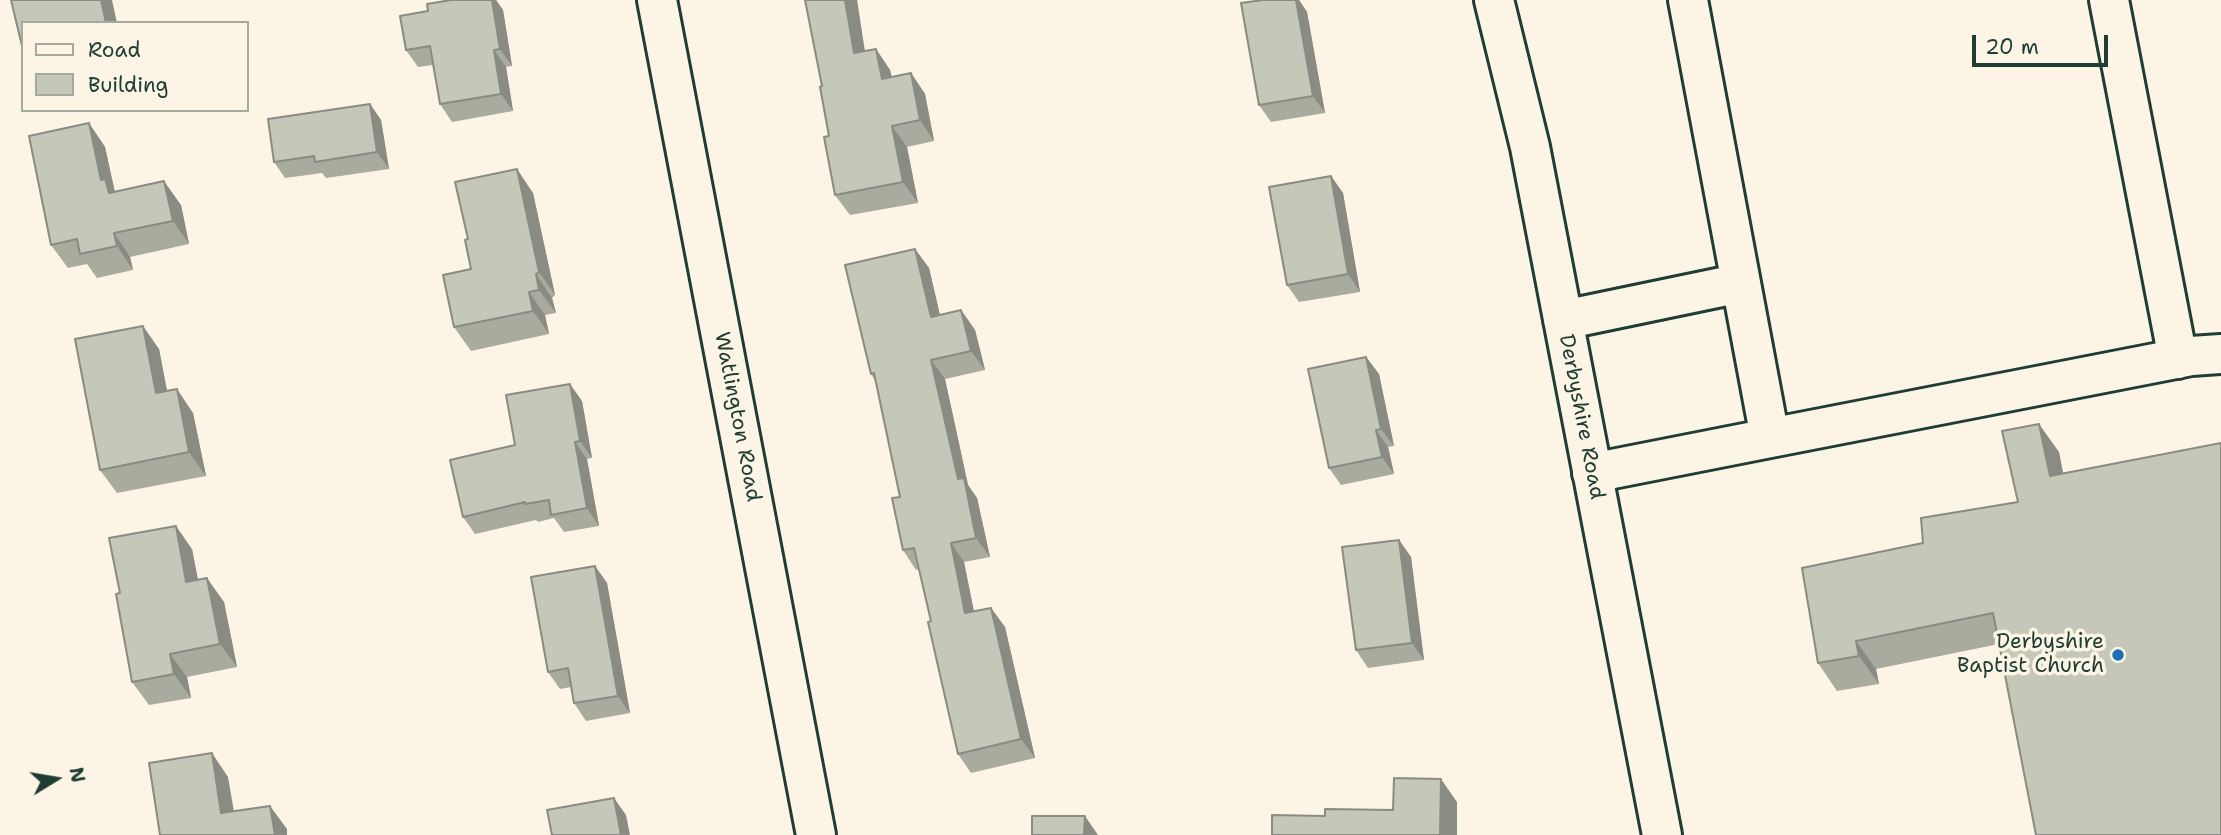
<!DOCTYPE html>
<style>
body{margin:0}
#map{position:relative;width:2221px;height:835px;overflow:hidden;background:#fcf5e5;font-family:"Shantell Sans",sans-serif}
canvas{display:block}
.legend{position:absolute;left:21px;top:21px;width:228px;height:91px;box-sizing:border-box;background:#fcf5e5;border:2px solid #a4ab9e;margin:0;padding:9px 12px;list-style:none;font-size:21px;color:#1f3d34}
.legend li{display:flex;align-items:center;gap:14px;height:35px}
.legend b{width:35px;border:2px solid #a4ab9e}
.north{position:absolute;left:21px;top:744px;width:70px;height:70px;-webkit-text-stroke:5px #fcf5e5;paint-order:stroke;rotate:79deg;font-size:19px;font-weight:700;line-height:28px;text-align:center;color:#1f3d34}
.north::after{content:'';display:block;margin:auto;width:24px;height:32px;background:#1f3d34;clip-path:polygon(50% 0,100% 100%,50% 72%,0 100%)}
.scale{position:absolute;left:1972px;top:35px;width:136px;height:32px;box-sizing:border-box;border:4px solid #1f3d34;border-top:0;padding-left:9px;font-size:21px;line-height:24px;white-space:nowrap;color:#1f3d34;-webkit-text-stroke:5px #fcf5e5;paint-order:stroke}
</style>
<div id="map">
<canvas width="2221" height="835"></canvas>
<ul class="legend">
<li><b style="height:9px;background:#fcf5e5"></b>Road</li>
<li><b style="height:19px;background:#c5c7b9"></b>Building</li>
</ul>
<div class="north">N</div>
<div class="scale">20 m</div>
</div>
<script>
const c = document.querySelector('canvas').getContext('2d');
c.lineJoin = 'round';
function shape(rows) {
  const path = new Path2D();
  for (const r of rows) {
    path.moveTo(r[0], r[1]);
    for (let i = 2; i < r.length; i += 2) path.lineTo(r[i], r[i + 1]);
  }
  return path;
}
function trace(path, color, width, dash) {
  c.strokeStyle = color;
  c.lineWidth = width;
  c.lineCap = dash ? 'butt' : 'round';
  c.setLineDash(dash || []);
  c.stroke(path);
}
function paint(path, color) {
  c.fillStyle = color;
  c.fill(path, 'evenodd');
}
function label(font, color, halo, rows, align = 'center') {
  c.font = font + ' "Shantell Sans",sans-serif';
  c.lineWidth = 7;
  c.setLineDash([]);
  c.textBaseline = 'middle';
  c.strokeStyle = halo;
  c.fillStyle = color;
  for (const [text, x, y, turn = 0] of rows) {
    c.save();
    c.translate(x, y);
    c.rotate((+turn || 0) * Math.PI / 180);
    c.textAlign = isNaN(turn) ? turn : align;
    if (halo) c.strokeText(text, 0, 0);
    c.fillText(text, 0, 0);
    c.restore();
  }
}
const minor = shape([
 [657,0,816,835],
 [1494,0,1530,147,1662,835],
 [1688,0,1770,438,2191,356,2221,354],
 [2109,0,2178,359],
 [1563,320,1741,283],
 [1592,473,1770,438]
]);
trace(minor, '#1f3d34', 44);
trace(minor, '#fcf5e5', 38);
paint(shape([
 [451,0,496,0,503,10,512,66,506,67,513,111,452,122,440,104,433,65,418,67,406,50,428,11],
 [857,0,865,51,876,49,890,70,892,77,911,73,925,94,934,141,907,147,918,203,850,215,835,195,829,136],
 [1263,0,1299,0,1307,12,1325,113,1271,122,1259,105],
 [370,104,381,120,389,169,326,178,322,173,285,178,274,162],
 [89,123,105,147,115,192,181,205,189,244,130,257,133,270,97,278,87,264,68,268,51,245],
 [1331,176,1343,193,1360,292,1299,302,1287,285],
 [533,193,555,295,552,298,556,313,545,315,549,334,471,351,454,327,471,269,468,239],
 [915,249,929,268,940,315,961,310,975,330,985,370,945,379,968,485,977,498,990,557,964,562,974,611,991,608,1005,627,1035,758,971,773,958,754,931,621,919,569,916,570,903,550,900,497,876,382,871,374],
 [159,349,167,391,193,413,206,476,117,493,100,470],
 [1366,357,1379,374,1394,446,1388,447,1394,474,1341,485,1329,468],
 [582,401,592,458,587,459,599,526,564,532,554,518,538,522,536,520,475,534,463,517,515,445],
 [2059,452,2063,474,1999,644,1876,669,1879,684,1837,691,1818,663,1923,543,2018,502],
 [1399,540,1411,557,1424,660,1368,668,1356,650],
 [192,549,198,580,224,602,237,667,187,677,191,698,149,705,132,682,120,593],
 [595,566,607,583,630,713,586,721,574,703,571,687,560,689,548,672]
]), '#a9ab9f');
paint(shape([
 [101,0,112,0,117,23,106,23],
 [492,0,496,0,503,10,512,66,500,49],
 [845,0,857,0,868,74,854,53],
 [1296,0,1299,0,1307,12,1325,113,1313,96],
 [876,49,890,70,896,99,882,79],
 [494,50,506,67,513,111,501,94],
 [911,73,925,94,934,141,920,120],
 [370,104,381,120,389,169,377,152],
 [89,123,105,147,115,193,109,193,101,180],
 [892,126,907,147,918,203,903,182],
 [517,169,533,193,555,295,539,272],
 [1331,176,1343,193,1360,292,1348,274],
 [164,181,181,205,189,244,173,221],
 [114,233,130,257,133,270,117,246],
 [915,249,929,268,945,337,931,317],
 [536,274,552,298,556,313,539,290],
 [529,292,545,315,549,334,533,311],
 [961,310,975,330,985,370,971,351],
 [143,326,159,349,172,417,156,393],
 [1366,357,1379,374,1394,446,1381,429],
 [931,360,945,379,968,485,977,498,990,557,976,538,958,479],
 [570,384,582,401,592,458,580,441],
 [177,389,193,413,206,476,189,452],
 [2039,424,2059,452,2069,504,2050,476],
 [1376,430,1388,447,1394,474,1382,457],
 [575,442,587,459,599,526,587,508],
 [176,526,192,549,203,606,186,582],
 [1399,540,1411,557,1424,660,1412,643],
 [951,543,964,562,978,633,965,613],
 [595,566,607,583,630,713,618,696],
 [207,578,224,602,237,667,220,644],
 [991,608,1005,627,1035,758,1021,739],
 [1856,641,1876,669,1879,684,1859,656],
 [170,654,187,677,191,698,174,674],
 [212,753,228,777,238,835,221,813],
 [1441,779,1457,802,1457,835,1440,835],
 [614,798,626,815,630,835,621,835],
 [270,806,287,829,287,835,275,835],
 [1085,816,1098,835,1084,835]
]), '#8a8b82');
const building = shape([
 [11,0,101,0,106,23,23,23,23,50,11,0],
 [451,0,492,0,500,49,494,50,501,94,440,104,430,46,406,50,400,16,428,11,427,4,451,0],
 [805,0,845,0,854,53,876,49,882,79,911,73,920,120,892,126,903,182,835,195,824,137,829,136,820,87,822,86,805,0],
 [1263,0,1296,0,1313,96,1259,105,1241,3,1263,0],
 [370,104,377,152,315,162,314,156,274,162,268,119,370,104],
 [89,123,101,180,105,179,109,193,164,181,173,221,114,233,117,246,80,254,77,239,51,245,29,136,89,123],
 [517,169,539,272,536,274,539,290,529,292,533,311,454,327,443,275,471,269,465,240,468,239,455,182,517,169],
 [1331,176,1348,274,1287,285,1269,187,1331,176],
 [915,249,931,317,961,310,971,351,931,360,958,479,964,478,976,538,951,543,965,613,991,608,1021,739,958,754,928,622,931,621,914,548,903,550,892,498,900,497,874,373,871,374,845,265,915,249],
 [143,326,156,393,177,389,189,452,100,470,75,339,143,326],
 [1366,357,1381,429,1376,430,1382,457,1329,468,1308,369,1366,357],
 [570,384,580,441,575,442,587,508,551,515,549,500,525,504,525,502,463,517,450,460,515,445,506,395,570,384],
 [2039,424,2050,476,2221,443,2221,835,2036,835,1993,613,1856,641,1859,656,1818,663,1802,568,1923,543,1921,518,2018,502,2002,431,2039,424],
 [176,526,186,582,207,578,220,644,170,654,174,674,132,682,116,594,120,593,109,538,176,526],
 [1399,540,1412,643,1356,650,1342,547,1399,540],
 [595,566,618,696,574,703,568,668,548,672,531,577,595,566],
 [212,753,221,813,270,806,275,835,160,835,149,763,212,753],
 [1394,778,1441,779,1440,835,1272,835,1272,815,1325,816,1325,809,1393,810,1394,778],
 [614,798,621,835,552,835,547,810,614,798],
 [1032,816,1085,816,1084,835,1032,835,1032,816]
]);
paint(building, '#c5c7b9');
trace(building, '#8a8b82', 2);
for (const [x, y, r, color] of [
 [2118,655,7,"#1f6fb2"]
]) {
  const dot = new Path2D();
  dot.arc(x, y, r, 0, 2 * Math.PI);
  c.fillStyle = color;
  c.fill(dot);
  trace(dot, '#fcf5e5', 2.5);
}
label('21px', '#1f3d34', '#fcf5e5', [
 ["Watlington Road",737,417,79],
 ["Derbyshire Road",1581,417,79]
]);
label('21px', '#1f3d34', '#fcf5e5', [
 ["Derbyshire",2104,643],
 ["Baptist Church",2104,667]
], 'right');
</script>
